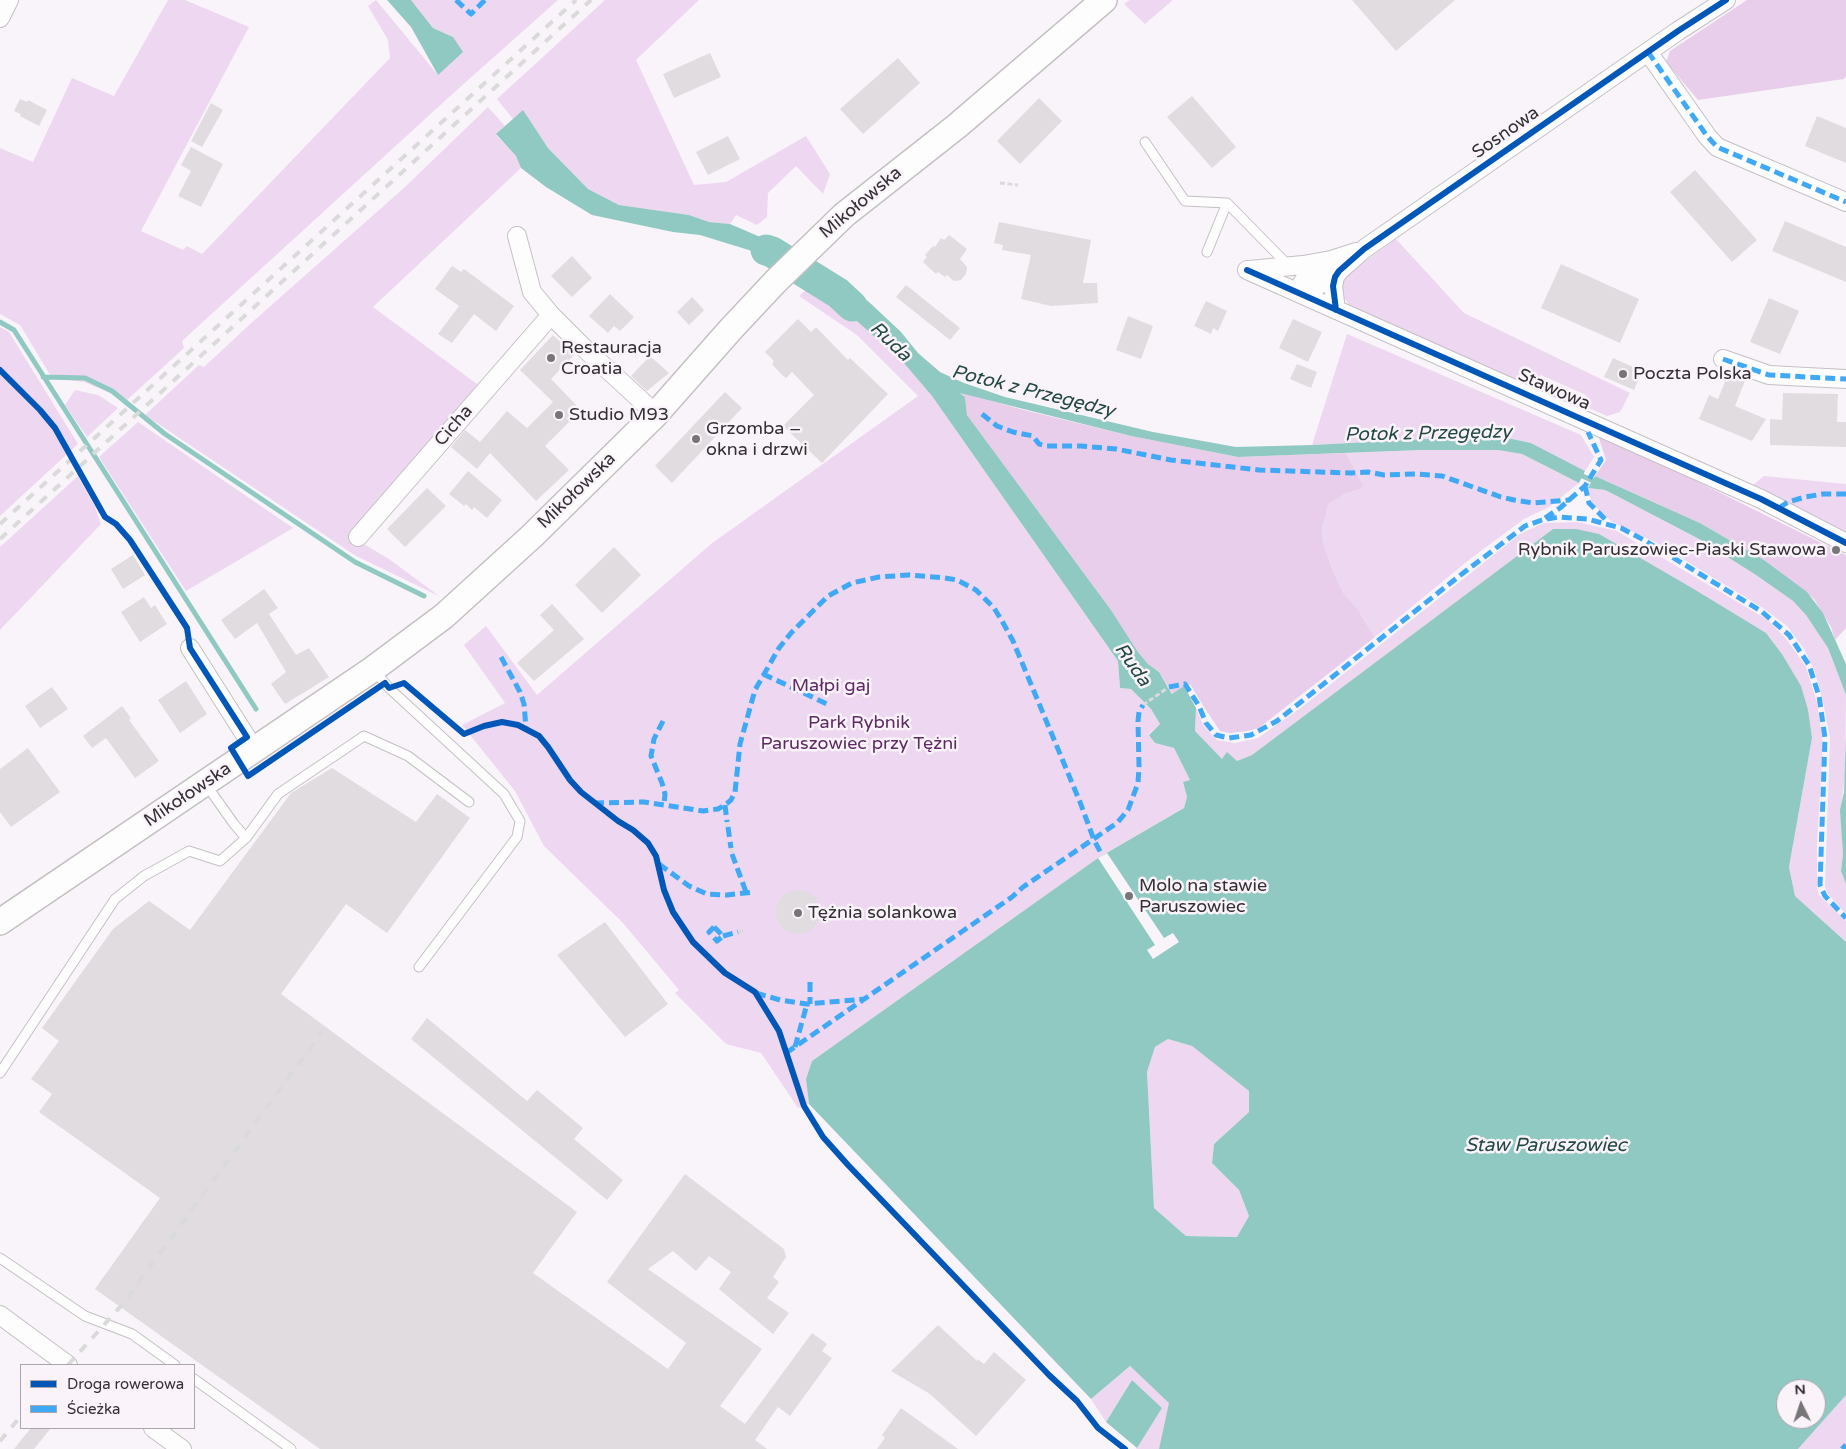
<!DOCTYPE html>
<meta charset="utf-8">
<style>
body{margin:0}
#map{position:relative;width:1846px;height:1449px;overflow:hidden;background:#f9f4f9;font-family:"Varela Round",sans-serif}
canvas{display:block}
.legend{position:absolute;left:20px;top:1364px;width:175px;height:65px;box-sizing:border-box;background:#faf3fa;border:1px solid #aaa5aa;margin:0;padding:6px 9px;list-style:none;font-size:15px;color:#333033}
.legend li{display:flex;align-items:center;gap:10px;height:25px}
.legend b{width:25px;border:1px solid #aaa5aa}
.north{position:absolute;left:1776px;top:1379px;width:50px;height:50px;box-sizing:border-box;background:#faf3fa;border:1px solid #aaa5aa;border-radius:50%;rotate:356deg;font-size:14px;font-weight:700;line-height:20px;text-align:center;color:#333033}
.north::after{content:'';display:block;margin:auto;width:18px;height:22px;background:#787578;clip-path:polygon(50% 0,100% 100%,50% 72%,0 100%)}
</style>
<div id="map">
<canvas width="1846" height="1449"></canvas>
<ul class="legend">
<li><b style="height:6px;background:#0057b8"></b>Droga rowerowa</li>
<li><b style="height:6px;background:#3fa9f5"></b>Ścieżka</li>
</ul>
<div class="north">N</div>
</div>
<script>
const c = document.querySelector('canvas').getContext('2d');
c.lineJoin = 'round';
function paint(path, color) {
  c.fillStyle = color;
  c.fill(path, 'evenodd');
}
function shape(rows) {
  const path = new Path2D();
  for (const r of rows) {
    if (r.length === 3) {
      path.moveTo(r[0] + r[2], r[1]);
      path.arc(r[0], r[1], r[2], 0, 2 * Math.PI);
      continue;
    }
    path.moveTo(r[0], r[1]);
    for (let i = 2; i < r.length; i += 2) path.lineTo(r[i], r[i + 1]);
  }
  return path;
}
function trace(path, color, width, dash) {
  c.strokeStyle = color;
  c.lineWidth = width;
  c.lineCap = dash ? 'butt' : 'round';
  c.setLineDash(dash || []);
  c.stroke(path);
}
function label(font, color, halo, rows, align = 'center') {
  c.font = font + ' "Varela Round",sans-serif';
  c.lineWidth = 5;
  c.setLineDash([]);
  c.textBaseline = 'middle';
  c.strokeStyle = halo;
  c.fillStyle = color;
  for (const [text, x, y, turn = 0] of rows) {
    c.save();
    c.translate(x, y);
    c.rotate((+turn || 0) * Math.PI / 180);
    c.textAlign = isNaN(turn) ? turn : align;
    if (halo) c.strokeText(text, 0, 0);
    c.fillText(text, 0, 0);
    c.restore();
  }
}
paint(shape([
 [168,0,185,0,249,27,141,231,183,250,187,246,202,254,390,58,388,40,368,6,376,0,438,75,453,37,433,28,411,0,558,0,458,89,182,341,184,348,127,400,84,382,52,378,20,325,0,314,0,148,33,162,72,78,114,96],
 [605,0,699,0,636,60,694,185,726,182,806,136,830,174,823,194,796,166,768,193,767,217,757,225,736,215,730,224,709,222,689,215,619,205,588,189,548,148,523,111,513,119,497,99],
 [1130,0,1173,0,1145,24,1124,4],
 [488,107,505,126,496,135,516,156,521,168,373,307,481,387,362,543,389,559,439,596,356,556,145,415,199,365,204,367,249,325,405,187],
 [1396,239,1464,313,1630,393,1620,412,1607,416,1582,405,1586,395,1541,375,1529,386,1349,305,1343,296,1342,283,1346,275],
 [814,283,903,362,932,396,1118,661,1120,688,1131,689,1151,709,1160,724,1149,734,1155,743,1174,748,1190,780,1183,782,1187,797,1184,808,1098,858,812,1061,806,1079,809,1104,798,1108,761,1053,726,1044,675,993,679,990,623,923,544,846,515,791,462,725,505,703,464,645,486,626,537,695,711,544,918,396,857,335,799,296],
 [0,327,9,332,78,444,0,516],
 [1347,334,1581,435,1594,457,1585,471,1531,443,1512,439,1484,436,1312,445],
 [75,390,98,395,118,408,87,437,65,405],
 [138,422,293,528,186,591,99,457],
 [1421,450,1498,450,1522,454,1579,483,1549,507,1524,519,1470,559,1375,637,1362,616,1344,594,1333,571,1323,543,1322,528,1325,512,1328,503,1343,495,1364,487,1346,453],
 [78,476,95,507,101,524,0,630,0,547],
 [1764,476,1846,484,1846,533,1753,485],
 [1588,488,1605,490,1613,494,1699,539,1756,575,1793,601,1806,615,1828,648,1846,695,1845,774,1841,809,1843,854,1841,871,1846,884,1846,914,1828,894,1825,887,1830,738,1823,702,1815,672,1804,649,1787,626,1763,608,1655,542,1612,522,1593,504,1589,494],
 [1577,522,1617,531,1768,620,1787,640,1806,667,1817,703,1822,736,1822,758,1817,844,1817,887,1819,895,1846,921,1846,942,1795,896,1789,867,1812,738,1801,687,1782,654,1766,633,1553,529,1252,755,1237,761,1222,760,1195,731,1196,708,1203,725,1217,740,1235,743,1258,738,1302,707,1520,534,1544,523],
 [1168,1039,1192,1046,1249,1091,1249,1112,1214,1144,1212,1163,1239,1190,1249,1216,1237,1237,1186,1236,1154,1208,1147,1072,1155,1047],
 [1130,1366,1170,1403,1159,1449,1136,1449,1162,1408,1132,1380,1106,1422,1091,1399],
 [1846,1395,1846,1449,1798,1449]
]), '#eed7f0');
paint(shape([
 [1747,0,1846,0,1846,76,1844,79,1698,100,1666,62,1670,51],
 [960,392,1024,410,1131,436,1238,457,1346,453,1364,487,1343,495,1328,504,1322,528,1323,543,1333,571,1344,594,1358,610,1375,637,1259,728,1247,731,1230,733,1220,731,1204,707,1190,684,1173,694,1159,672,1148,664,1138,652,1111,610,967,415,965,397],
 [1597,432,1846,555,1846,628,1835,640,1831,627,1814,599,1764,560,1700,523,1595,476,1606,460]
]), '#e9ceeb');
paint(shape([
 [387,0,411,0,433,28,453,37,463,52,438,75,411,27],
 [523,110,548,148,588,189,619,205,689,215,709,222,730,224,793,251,778,266,752,251,700,235,673,232,592,215,546,187,521,168,516,156,496,134],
 [828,271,869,302,901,332,918,353,940,372,964,383,1005,397,1153,432,1236,447,1312,445,1484,436,1512,439,1531,443,1585,471,1579,483,1522,454,1498,450,1421,450,1238,457,1131,436,960,393,965,397,967,415,1111,610,1138,652,1148,664,1159,672,1172,694,1184,686,1196,708,1195,731,1222,759,1227,752,1237,761,1252,755,1553,529,1576,529,1599,534,1692,588,1766,633,1782,654,1801,686,1808,710,1812,738,1789,867,1795,896,1846,942,1846,1395,1798,1449,1159,1449,1169,1403,1130,1366,1091,1399,809,1104,806,1079,812,1061,1098,858,1184,808,1187,797,1183,782,1190,780,1174,748,1155,743,1149,735,1160,724,1151,709,1131,689,1120,688,1118,661,932,396,903,362,814,283],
 [1168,1039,1192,1046,1249,1091,1249,1112,1214,1144,1212,1163,1239,1190,1249,1216,1237,1237,1186,1236,1154,1208,1147,1072,1155,1047],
 [1786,1389,1816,1389,1816,1419,1786,1419],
 [1595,476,1700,523,1764,560,1807,592,1823,613,1846,664,1846,695,1828,648,1806,615,1793,601,1756,575,1699,539,1613,494,1605,490,1588,488],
 [1846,736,1846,884,1841,871,1843,854,1840,810,1844,792],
 [1132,1380,1162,1408,1137,1448,1106,1422]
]), '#90c9c2');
paint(shape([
 [1107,853,1164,938,1173,933,1179,942,1153,959,1147,950,1155,945,1098,858]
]), '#f9f4f9');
trace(shape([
 [0,322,14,330,256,709],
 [43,377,85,378,112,391,165,434,355,562,424,596],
 [1578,474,1598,483]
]), '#90c9c2', 5);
trace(shape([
 [766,250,772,252,838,293,852,306]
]), '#90c9c2', 31);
paint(shape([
 [1352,0,1455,0,1396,51],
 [710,53,721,77,674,98,663,74],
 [898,58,920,83,863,134,840,109],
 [1192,96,1236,147,1212,168,1167,117],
 [1039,98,1062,121,1020,164,997,141],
 [20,99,27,102,28,100,47,110,39,126,20,116,21,114,14,111],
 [211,103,223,110,202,147,191,141],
 [1817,116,1846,128,1846,163,1805,146],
 [728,136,740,159,708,175,696,152],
 [191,147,223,164,201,207,178,196,191,171,181,165],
 [1695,170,1757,240,1732,262,1670,192],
 [1785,221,1846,247,1846,282,1772,251],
 [999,222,1091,240,1083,283,1097,283,1098,303,1051,306,1021,299,1031,255,1002,250,1003,245,994,243],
 [949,235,967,249,960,259,967,267,966,274,961,280,954,281,947,275,945,277,938,272,936,274,923,262,927,257,925,255,933,246,935,247,941,238,944,240],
 [572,256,592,278,572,297,551,276],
 [1561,264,1639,299,1620,343,1541,308],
 [452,266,461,272,464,269,514,306,496,331,474,314,452,343,438,334,459,306,435,289],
 [906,285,960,328,950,340,896,297],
 [610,294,634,317,620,331,614,326,608,333,589,316],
 [692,297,704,310,689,325,677,312],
 [1769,298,1799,311,1780,354,1750,342],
 [1206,301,1227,311,1218,331,1213,328,1211,334,1194,326],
 [1128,316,1153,326,1141,359,1116,350],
 [798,319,811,332,816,327,848,360,850,358,888,394,822,463,783,426,814,395,792,372,786,378,782,375,772,364,774,361,765,352],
 [1293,319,1322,332,1308,362,1279,348],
 [553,335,574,355,551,379,581,410,545,446,569,470,536,501,490,453,477,469,451,447,465,430,480,442,507,411,527,428,553,402,520,370],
 [650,356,669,373,647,391,631,376],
 [1613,358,1642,371,1634,390,1604,377],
 [1297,364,1317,372,1311,388,1290,379],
 [1729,372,1746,378,1735,406,1766,419,1752,441,1699,419,1709,395,1718,399],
 [725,392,742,408,672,483,655,466],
 [1783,393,1838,394,1837,422,1846,422,1846,447,1770,445,1770,419,1782,420],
 [468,471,502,500,487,518,474,507,472,510,466,504,464,506,449,494],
 [427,488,446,506,405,547,387,529],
 [614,547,641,575,602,613,575,585],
 [133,555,145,575,123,589,111,569],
 [264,589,278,608,269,614,296,655,309,648,329,677,285,704,271,684,286,672,257,623,235,639,221,620],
 [144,597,151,608,155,605,167,624,140,642,121,612],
 [552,604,584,639,534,681,517,663,554,630,540,615],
 [186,681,207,714,180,733,158,700],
 [52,687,68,709,40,728,25,706],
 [122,706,131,718,129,720,159,761,135,778,106,738,92,748,83,736],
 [28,748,60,792,11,827,0,812,0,769],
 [332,768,416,822,437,794,470,818,387,933,346,904,281,994,577,1212,533,1273,668,1369,686,1343,607,1282,685,1174,784,1249,786,1257,773,1277,779,1282,767,1298,789,1313,773,1334,719,1289,731,1272,709,1256,696,1271,673,1251,648,1269,762,1349,720,1406,745,1424,812,1333,827,1344,822,1351,832,1358,790,1416,778,1407,755,1440,767,1449,320,1449,95,1289,160,1198,39,1112,52,1094,31,1079,59,1041,42,1028,113,929,149,901,190,930,291,793],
 [798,912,22],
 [605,922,668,1004,625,1037,557,955],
 [427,1018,527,1101,537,1090,583,1128,574,1139,623,1180,607,1200,411,1039],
 [938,1325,977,1361,977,1359,984,1364,994,1352,1026,1380,976,1436,930,1394,891,1371],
 [901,1408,958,1449,877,1449,885,1438,882,1435],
 [31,1428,51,1428,34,1449,14,1449]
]), '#e0dce0');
const service = shape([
 [1145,142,1185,201,1227,203,1207,252],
 [1227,203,1289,266],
 [373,669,389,688,504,794,520,821,517,837,419,967],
 [246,838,278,794,364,736,408,756,469,802],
 [0,1073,115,899,144,876,189,851,220,861,246,838,234,824,205,783],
 [0,1258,85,1316,132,1334,175,1365],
 [194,1379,291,1449]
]);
const minor = shape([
 [0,18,9,0],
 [1648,52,1707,136,1717,147,1846,202],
 [517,236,532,292,551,315],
 [1247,270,1761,499,1846,543],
 [1249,270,1303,265,1331,260,1356,252],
 [1297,292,1304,280,1326,263],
 [1304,295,1339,271],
 [1336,310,1333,286,1335,277,1339,271,1364,249,1678,31,1726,0],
 [1723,359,1769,375,1846,379],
 [358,537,551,315,583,347,656,414],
 [190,648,254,749],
 [0,1315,68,1365],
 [153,1428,182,1449]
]);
const secondary = shape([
 [0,922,373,669,444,616,532,536,656,414,731,329,776,281,844,215,957,126,1104,0]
]);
trace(service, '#c4c0c4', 11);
trace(minor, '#c4c0c4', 20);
trace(secondary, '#c4c0c4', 28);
trace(shape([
 [1000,183,1018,185],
 [1143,705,1169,687],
 [727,822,728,827],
 [731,848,732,854],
 [738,932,743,931]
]), '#dbdadb', 3, [5, 2.5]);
trace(service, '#fefdfe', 9);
trace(minor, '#fefdfe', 18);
trace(secondary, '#fefdfe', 25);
trace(shape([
 [0,524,576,0],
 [0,539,591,0],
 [68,1365,121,1306,322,1032],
 [0,1441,21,1416]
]), '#dadada', 4, [9, 9]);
trace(shape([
 [456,0,471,14,485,0],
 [1648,52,1707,136,1717,147,1846,202],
 [1723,359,1769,375,1846,379],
 [982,414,997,426,1013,432,1033,436,1039,444,1047,446,1081,446,1116,449,1171,460,1259,470,1351,473,1368,472,1384,475,1416,474,1442,476,1501,497,1514,500,1533,503,1570,500],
 [1585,486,1589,503,1608,522],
 [1779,508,1788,502,1805,497,1823,494,1846,494],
 [1545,518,1560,508,1585,486,1601,460,1588,432],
 [501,657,520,692,524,704,526,728],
 [763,674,827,704],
 [1169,687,1185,684,1199,706,1206,723,1216,735,1229,738,1251,735,1277,721,1458,577,1525,526,1542,520,1559,517,1587,519,1621,528,1644,540,1761,611,1789,635,1809,665,1819,696,1825,738,1820,885,1825,896,1846,918],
 [663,721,654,739,651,756,662,783,665,794,664,804],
 [594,803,644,802,703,811,718,809,725,805,731,800,735,792,740,744,755,690,779,648,791,633,828,596,852,583,879,577,909,575,945,578,957,580,976,590,994,608,1002,621,1013,641,1080,802,1094,840,1102,855],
 [725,805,727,822],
 [728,827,731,848],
 [732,854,746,892],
 [659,864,689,886,707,894,727,895,754,892],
 [714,927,723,936,717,941,709,932,714,927],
 [723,936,738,932],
 [810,982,810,1004],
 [756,993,780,1000,807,1004,865,999],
 [795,1047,807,1004],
 [786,1053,1012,897,1023,887,1117,823,1128,810,1138,783,1139,767,1138,721,1139,712,1143,705],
 [1842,1449,1846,1445]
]), '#3fa9f5', 5, [10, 5]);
trace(shape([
 [1247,270,1761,499,1846,543],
 [1336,310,1333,286,1335,277,1339,271,1364,249,1678,31,1726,0],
 [0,370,40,410,55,428,105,517,116,524,130,540,187,628,190,648,247,737,231,748,248,776,385,683,389,688,404,683,464,734,484,726,502,722,518,725,539,736,548,747,570,780,581,792,618,821,633,830,648,843,656,856,664,890,673,912,693,942,725,973,755,992,779,1031,804,1106,823,1137,848,1165,1049,1375,1077,1401,1098,1428,1125,1449]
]), '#0057b8', 6);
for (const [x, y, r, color] of [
 [551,358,5,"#787578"],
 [1623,374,5,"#787578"],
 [559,415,5,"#787578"],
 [696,439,5,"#787578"],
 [1836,550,5,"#787578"],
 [1129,896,5,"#787578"],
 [798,913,5,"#787578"]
]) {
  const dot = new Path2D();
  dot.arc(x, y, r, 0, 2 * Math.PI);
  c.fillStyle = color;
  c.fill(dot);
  trace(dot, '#faf3fa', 2);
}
label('18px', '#333033', '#faf3fa', [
 ["Sosnowa",1506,133,-35],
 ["Mikołowska",861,203,-40],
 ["Stawowa",1554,390,24],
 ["Cicha",454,426,-49],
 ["Mikołowska",577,491,-44],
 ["Mikołowska",188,795,-34]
]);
label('18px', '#333033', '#faf3fa', [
 ["Restauracja",561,348],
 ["Croatia",561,369],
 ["Poczta Polska",1633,374],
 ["Studio M93",569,415],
 ["Grzomba –",706,429],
 ["okna i drzwi",706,450],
 ["Rybnik Paruszowiec-Piaski Stawowa",1826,550,"right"],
 ["Molo na stawie",1139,886],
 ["Paruszowiec",1139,907],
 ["Tężnia solankowa",808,913]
], 'left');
label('18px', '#5e2964', '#faf3fa', [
 ["Małpi gaj",831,686],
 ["Park Rybnik",859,723],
 ["Paruszowiec przy Tężni",859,744]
]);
label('italic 19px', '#224943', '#faf3fa', [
 ["Ruda",890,342,43],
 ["Potok z Przegędzy",1033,392,14],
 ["Potok z Przegędzy",1428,434,-1],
 ["Ruda",1132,665,55],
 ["Staw Paruszowiec",1546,1146]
]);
</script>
